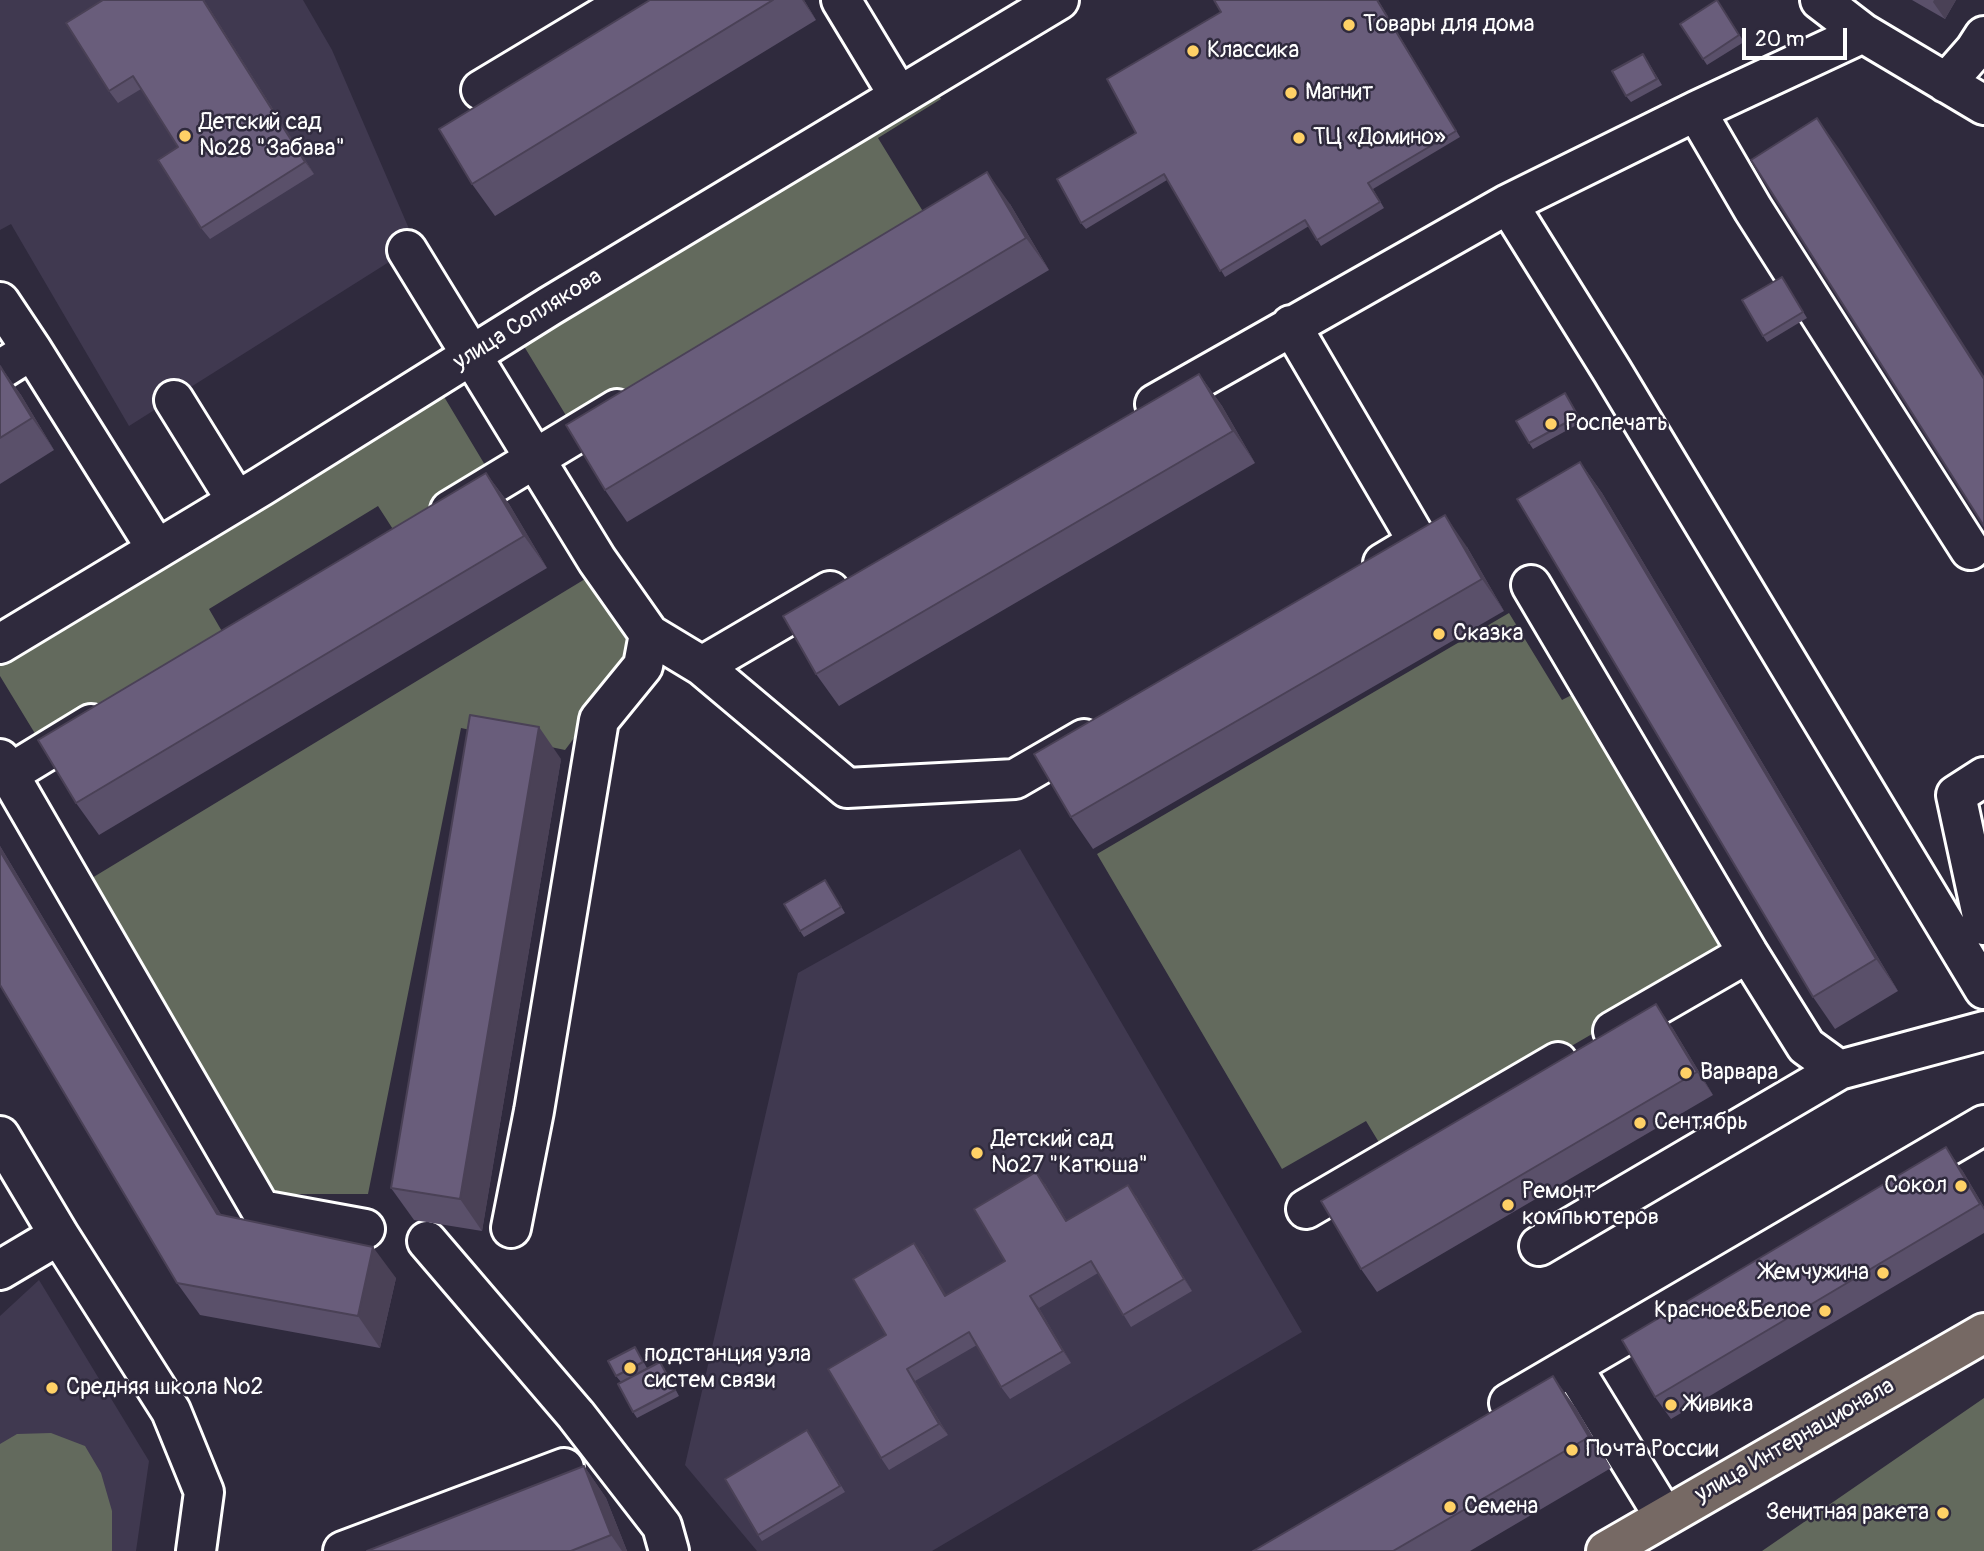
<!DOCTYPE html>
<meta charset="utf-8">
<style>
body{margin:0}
#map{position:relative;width:1984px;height:1551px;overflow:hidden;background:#2f2a3d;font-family:Pangolin,sans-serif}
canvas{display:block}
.scale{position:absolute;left:1742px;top:28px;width:105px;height:32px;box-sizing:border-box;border:4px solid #fff;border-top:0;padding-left:9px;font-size:21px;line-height:24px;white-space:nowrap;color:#fff;-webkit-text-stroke:5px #2f2a3d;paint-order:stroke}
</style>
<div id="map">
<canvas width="1984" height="1551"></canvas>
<div class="scale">20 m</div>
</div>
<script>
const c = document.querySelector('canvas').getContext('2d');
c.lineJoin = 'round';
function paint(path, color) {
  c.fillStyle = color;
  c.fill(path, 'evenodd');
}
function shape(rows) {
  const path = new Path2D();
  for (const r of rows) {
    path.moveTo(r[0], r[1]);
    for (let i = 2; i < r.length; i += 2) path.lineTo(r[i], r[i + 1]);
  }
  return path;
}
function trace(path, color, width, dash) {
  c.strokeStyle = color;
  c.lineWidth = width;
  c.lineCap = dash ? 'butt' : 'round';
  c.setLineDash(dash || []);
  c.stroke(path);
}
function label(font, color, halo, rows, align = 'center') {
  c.font = font + ' Pangolin,sans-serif';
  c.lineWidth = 5;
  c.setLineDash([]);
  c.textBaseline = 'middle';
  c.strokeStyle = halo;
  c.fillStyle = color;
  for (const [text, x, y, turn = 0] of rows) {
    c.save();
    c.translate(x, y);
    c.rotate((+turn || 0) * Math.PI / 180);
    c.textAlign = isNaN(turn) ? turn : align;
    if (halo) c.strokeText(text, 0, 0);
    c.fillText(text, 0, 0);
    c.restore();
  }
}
paint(shape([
 [0,0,303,0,332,50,416,245,129,426,11,224,0,230],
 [1020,849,1302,1332,932,1551,757,1551,685,1465,798,973],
 [39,1280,149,1461,136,1551,0,1551,0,1316]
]), '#403950');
paint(shape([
 [933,86,941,99,878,138,927,218,576,432,519,338],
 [437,385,494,480,398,537,378,506,209,609,227,640,45,750,0,676,0,649],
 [590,576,636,656,565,750,461,728,368,1194,271,1194,87,881],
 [1509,613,1562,700,1585,688,1738,949,1386,1154,1366,1121,1282,1169,1097,854],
 [1984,1398,1984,1551,1762,1551],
 [51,1433,85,1446,101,1473,112,1511,112,1551,0,1551,0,1444,17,1434]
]), '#636a5d');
const minor = shape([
 [841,0,899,96],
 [1820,0,1863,33,1984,105],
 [1946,83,1975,50,1984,36],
 [481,90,631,0],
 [1696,111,1753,209,1970,550],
 [1508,204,1612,371,1984,989],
 [407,250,597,560,649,634,702,666,847,788,1015,779,1084,739],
 [0,302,32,350],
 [1291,325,1418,542,1383,563],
 [0,370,32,350,156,548],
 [174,400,236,500],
 [1155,404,1508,204,1696,111,1863,33],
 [450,510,617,409],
 [1531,585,1748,953,1806,1046,1839,1070,1984,1031],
 [0,644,262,486,550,306,1059,0],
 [702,666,830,591],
 [0,759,261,1210,365,1229],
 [9,774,91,724],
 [1984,777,1956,795,1984,925],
 [1613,1031,1748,953],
 [0,1136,59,1235,171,1411,204,1492,196,1551],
 [1306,1209,1558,1062],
 [511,1228,534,1111,599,720,643,666,649,634],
 [427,1241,576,1415,662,1526,669,1551],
 [1539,1246,1839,1070],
 [0,1270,59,1235],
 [1572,1366,1664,1516],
 [1509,1403,1984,1125],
 [343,1551,564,1468]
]);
const major = shape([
 [1606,1551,1984,1333]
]);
trace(minor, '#fff', 44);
trace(major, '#fff', 44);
trace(minor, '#2f2a3d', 38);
trace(major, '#766964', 38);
paint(shape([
 [204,0,314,174,210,239,201,228,178,147,141,89,118,103,109,91],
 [650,0,804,0,816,20,495,216,472,184],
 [1378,0,1460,137,1373,189,1384,208,1321,246,1309,226,1225,277,1167,180,1086,229,1081,223,1136,133],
 [1717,0,1744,42,1707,65,1680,24],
 [1912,0,1956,0,1945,19],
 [1647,60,1662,85,1631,102,1626,96],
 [1010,204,1049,270,627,522,605,490],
 [1782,277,1807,318,1767,342,1763,336],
 [0,366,21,395,54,450,0,484],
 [1199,374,1222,406,1255,463,839,706,816,674],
 [1569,399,1582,422,1533,449,1529,443],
 [1580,462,1602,493,1898,991,1835,1029,1813,997],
 [486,473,509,504,547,568,99,835,76,803],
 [1467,547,1504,611,1093,849,1071,817],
 [561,759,482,1231,414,1220,391,1188],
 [0,846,221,1215,396,1278,380,1348,200,1315,177,1283,0,985],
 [829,886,845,913,804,937,800,931],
 [1672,1027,1713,1095,1377,1292,1361,1269],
 [1962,1170,1984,1207,1984,1233,1671,1419,1655,1397],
 [1045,1184,1067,1221,1136,1196,1192,1291,1131,1327,1098,1273,1039,1308,1071,1363,1010,1399,1001,1387,977,1345,915,1381,948,1435,889,1470,881,1458,886,1335,914,1243,923,1255,946,1296,1005,1261],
 [635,1347,647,1368,621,1382,616,1376],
 [664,1368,679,1396,637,1418,633,1412],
 [1576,1408,1611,1468,1470,1551,1253,1551],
 [811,1436,845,1492,762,1541,758,1535],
 [584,1466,606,1498,627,1551,367,1551]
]), '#5a506a');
paint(shape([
 [203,0,204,0,314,174,305,162],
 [802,0,804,0,816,20],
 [1934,0,1956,0,1945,19,1933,2],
 [1817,118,1840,150,1984,376,1984,379],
 [987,172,1010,204,1049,270,1026,238],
 [0,366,21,395,54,450,32,418],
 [1199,374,1222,406,1255,463,1233,431],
 [1580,462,1602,493,1898,991,1876,959],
 [486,473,509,504,547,568,524,536],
 [1445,515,1467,547,1504,611,1482,579],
 [539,727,561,759,482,1231,460,1199],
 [0,846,240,1246,217,1214,0,851],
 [1656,1004,1672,1027,1713,1095,1697,1072],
 [1946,1147,1962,1170,1984,1207,1984,1210],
 [1036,1172,1045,1184,1074,1233,1066,1221],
 [1128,1185,1136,1196,1192,1291,1184,1279],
 [914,1243,923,1255,954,1308,945,1296],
 [373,1247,396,1278,380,1348,358,1316],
 [1030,1296,1039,1308,1071,1363,1063,1351],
 [907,1369,915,1381,948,1435,939,1424],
 [1553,1376,1576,1408,1611,1468,1589,1437],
 [584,1466,606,1498,627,1551,622,1551,611,1535]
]), '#4a4156');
const building = shape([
 [103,0,203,0,305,162,201,228,158,160,178,147,133,76,109,91,66,23,103,0],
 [650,0,773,0,472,184,439,129,650,0],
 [1214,0,1377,0,1456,131,1368,183,1380,202,1317,240,1305,220,1220,271,1164,174,1081,223,1057,179,1136,133,1107,79,1221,12,1214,0],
 [1717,0,1739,35,1703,59,1680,24,1717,0],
 [1643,54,1657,79,1626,96,1612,71,1643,54],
 [1817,118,1984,379,1984,526,1751,160,1817,118],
 [987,172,1026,238,605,490,566,425,987,172],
 [1782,277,1803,312,1763,336,1742,300,1782,277],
 [0,366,32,418,0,438,0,366],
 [1199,374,1233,431,816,674,783,616,1199,374],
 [1565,393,1578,416,1529,443,1516,421,1565,393],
 [1580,462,1876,959,1813,997,1517,499,1580,462],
 [486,473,524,536,76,803,38,740,486,473],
 [1445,515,1482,579,1071,817,1034,754,1445,515],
 [470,715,539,727,460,1199,391,1188,470,715],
 [0,851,217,1214,373,1247,358,1316,177,1283,0,985,0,851],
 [825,880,841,907,800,931,784,904,825,880],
 [1656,1004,1697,1072,1361,1269,1321,1201,1656,1004],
 [1946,1147,1980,1204,1655,1397,1622,1340,1946,1147],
 [1036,1172,1066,1221,1128,1185,1184,1279,1123,1315,1091,1261,1030,1296,1063,1351,1001,1387,969,1332,907,1369,939,1424,881,1458,828,1369,886,1335,853,1279,914,1243,945,1296,1005,1261,974,1209,1036,1172],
 [635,1347,643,1362,616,1376,608,1361,635,1347],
 [660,1362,675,1390,633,1412,618,1384,660,1362],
 [1553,1376,1589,1437,1393,1551,1253,1551,1553,1376],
 [807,1430,840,1486,758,1535,725,1479,807,1430],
 [584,1466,611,1535,571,1551,367,1551,584,1466]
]);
paint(building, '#695d7b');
trace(building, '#4a4156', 2);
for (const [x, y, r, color] of [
 [1349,25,7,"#ffd166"],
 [1193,51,7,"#ffd166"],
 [1291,93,7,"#ffd166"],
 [185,136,7,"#ffd166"],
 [1299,138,7,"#ffd166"],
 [1551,424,7,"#ffd166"],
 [1439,634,7,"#ffd166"],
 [1686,1073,7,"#ffd166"],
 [1640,1123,7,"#ffd166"],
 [977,1153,7,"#ffd166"],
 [1961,1186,7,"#ffd166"],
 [1508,1205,7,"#ffd166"],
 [1883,1273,7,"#ffd166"],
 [1825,1311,7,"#ffd166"],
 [630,1368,7,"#ffd166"],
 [52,1388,7,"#ffd166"],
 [1671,1405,7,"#ffd166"],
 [1572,1450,7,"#ffd166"],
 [1450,1507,7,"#ffd166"],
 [1943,1513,7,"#ffd166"]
]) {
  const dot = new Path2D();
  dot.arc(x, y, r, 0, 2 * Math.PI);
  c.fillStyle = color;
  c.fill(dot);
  trace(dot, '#2f2a3d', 2.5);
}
label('23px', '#fff', '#2f2a3d', [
 ["Товары для дома",1363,25],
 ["Классика",1207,51],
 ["Магнит",1305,93],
 ["Детский сад",199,123],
 ["№28 \"Забава\"",199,149],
 ["ТЦ «Домино»",1313,138],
 ["Роспечать",1565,424],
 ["Сказка",1453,634],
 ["Варвара",1700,1073],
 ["Сентябрь",1654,1123],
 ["Детский сад",991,1140],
 ["№27 \"Катюша\"",991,1166],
 ["Сокол",1947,1186,"right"],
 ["Ремонт",1522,1192],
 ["компьютеров",1522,1218],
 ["Жемчужина",1869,1273,"right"],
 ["Красное&Белое",1811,1311,"right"],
 ["подстанция узла",644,1355],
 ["систем связи",644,1381],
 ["Средняя школа №2",66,1388],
 ["Живика",1685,1405],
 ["Почта России",1586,1450],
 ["Семена",1464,1507],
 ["Зенитная ракета",1929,1513,"right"]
], 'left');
label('23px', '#fff', '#2f2a3d', [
 ["улица Соплякова",528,320,-32],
 ["улица Интернационала",1795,1441,-30]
]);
</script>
